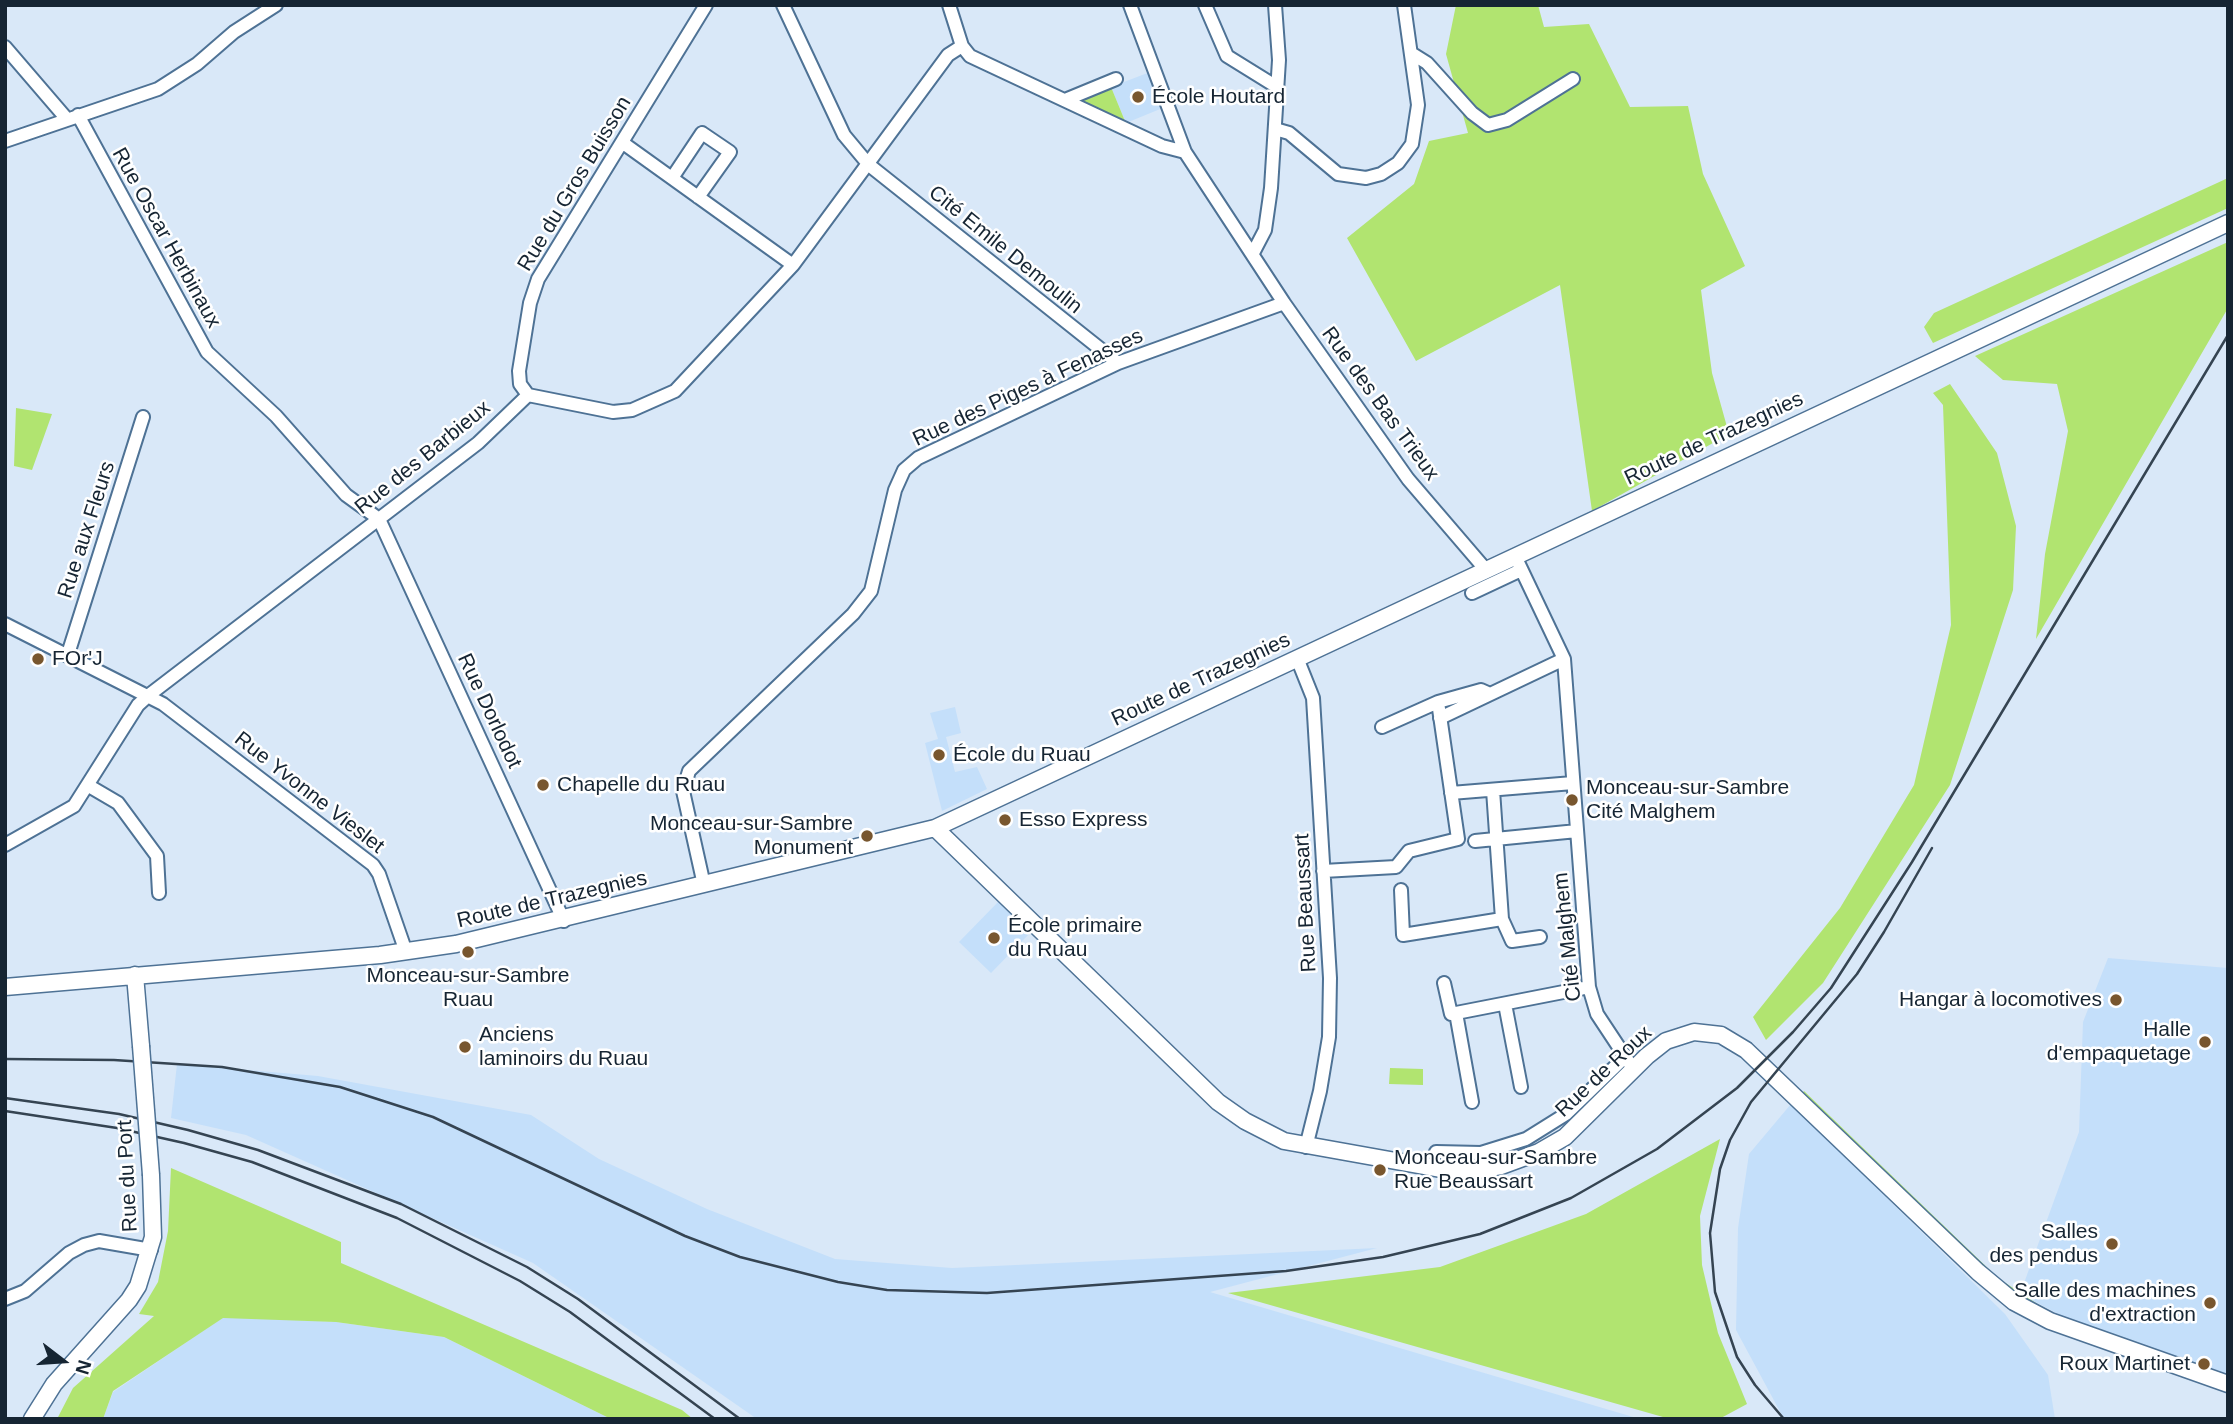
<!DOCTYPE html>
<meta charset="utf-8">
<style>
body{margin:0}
#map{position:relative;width:2233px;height:1424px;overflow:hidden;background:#d9e8f8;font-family:Arial,sans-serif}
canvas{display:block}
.frame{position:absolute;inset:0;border:7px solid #162533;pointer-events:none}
.north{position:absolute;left:28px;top:1326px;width:70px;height:70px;-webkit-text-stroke:5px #fff;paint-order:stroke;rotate:107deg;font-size:19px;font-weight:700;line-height:28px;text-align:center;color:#162533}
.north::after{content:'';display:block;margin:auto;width:24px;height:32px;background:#162533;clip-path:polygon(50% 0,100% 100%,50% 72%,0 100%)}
</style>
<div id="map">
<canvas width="2233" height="1424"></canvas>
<div class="frame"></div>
<div class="north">N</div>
</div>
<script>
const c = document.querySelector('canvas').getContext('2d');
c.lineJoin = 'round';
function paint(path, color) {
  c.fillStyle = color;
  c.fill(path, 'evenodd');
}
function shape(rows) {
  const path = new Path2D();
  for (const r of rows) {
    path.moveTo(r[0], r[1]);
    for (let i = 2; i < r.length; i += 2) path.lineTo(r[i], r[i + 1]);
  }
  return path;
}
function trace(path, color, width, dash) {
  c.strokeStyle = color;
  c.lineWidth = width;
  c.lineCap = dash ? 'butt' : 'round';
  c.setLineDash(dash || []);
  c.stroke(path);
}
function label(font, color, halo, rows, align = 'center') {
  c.font = font + ' Arial,sans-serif';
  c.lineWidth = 5;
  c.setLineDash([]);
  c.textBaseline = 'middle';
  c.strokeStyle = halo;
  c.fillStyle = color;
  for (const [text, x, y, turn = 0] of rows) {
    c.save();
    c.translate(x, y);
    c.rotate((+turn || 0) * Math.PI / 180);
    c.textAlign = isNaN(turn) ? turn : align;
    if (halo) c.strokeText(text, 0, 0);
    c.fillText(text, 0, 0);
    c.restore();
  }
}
paint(shape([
 [1150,72,1165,107,1126,123,1111,87],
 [955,707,961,733,946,737,955,772,977,767,987,789,942,811,925,743,938,739,930,713],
 [998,902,1030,933,991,973,959,942],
 [2108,958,2228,968,2228,1374,2074,1322,2020,1294,2079,1132,2083,1022],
 [177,1064,318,1076,531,1115,599,1159,707,1209,835,1259,952,1268,1377,1248,1210,1292,1640,1419,757,1419,533,1263,246,1135,171,1118],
 [1791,1104,2005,1314,2048,1375,2055,1419,1784,1419,1736,1330,1738,1228,1749,1154],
 [225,1316,336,1322,444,1337,611,1419,103,1419,113,1392]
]), '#c4dffa');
paint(shape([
 [1456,5,1538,5,1544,27,1589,24,1630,107,1688,106,1703,174,1745,266,1701,290,1712,373,1729,434,1592,511,1560,285,1416,361,1347,238,1414,184,1429,141,1468,133,1446,54],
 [1111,87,1125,121,1076,99],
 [2228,178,2228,208,1933,343,1924,327,1934,313],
 [2228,242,2228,308,2036,639,2045,554,2068,431,2057,384,2003,380,1975,356],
 [1950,384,1997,453,2016,526,2013,590,1950,785,1823,983,1766,1040,1753,1017,1840,908,1914,785,1951,625,1943,405,1933,393],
 [16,408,52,414,32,470,14,466],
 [1390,1068,1423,1069,1423,1085,1389,1084],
 [1804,1091,1998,1278,2045,1309,2044,1312,1995,1280,1802,1094],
 [1720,1139,1700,1216,1702,1265,1718,1333,1747,1404,1721,1418,1670,1419,1228,1293,1440,1267,1586,1214],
 [171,1168,341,1242,341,1263,682,1410,693,1419,611,1419,444,1337,336,1322,223,1318,113,1391,103,1419,57,1419,73,1388,154,1316,139,1314,158,1282,168,1231]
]), '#b1e470');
const minor = shape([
 [783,5,844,135,869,165,1118,363],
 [949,5,962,46,970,56,1162,146,1185,152],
 [1130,5,1185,152,1284,303,1408,479,1486,570],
 [1205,5,1227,56,1277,87],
 [5,47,66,118],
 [1411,53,1427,63,1472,113,1488,125,1507,120,1573,79],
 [1065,100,1116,79],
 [78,115,207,352,276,416,346,495,379,519,564,921],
 [1275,129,1289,133,1338,174,1366,178,1381,174,1398,163,1412,144,1418,105,1404,5],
 [5,141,158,89,197,64,234,32,276,5],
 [623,143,793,265],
 [672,178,702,133,730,152,698,197],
 [1253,253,1265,230,1271,188,1279,60,1275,5],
 [528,395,520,384,519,371,530,303,538,279,706,5],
 [1515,556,1564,659,1589,987,1597,1014,1634,1070],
 [1472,593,1521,570],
 [5,624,163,704,373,865,379,874,406,952],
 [68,654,143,417],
 [1297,658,1313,698,1330,978,1329,1037,1320,1091,1306,1147],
 [1440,718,1564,659],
 [1382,727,1438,702,1481,690,1490,694],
 [89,786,118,803,157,856,159,893],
 [1451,793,1573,783],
 [1475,841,1577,831],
 [5,845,74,806,138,705,149,695,478,443,528,395,613,412,632,410,675,391,793,265,948,55,962,46],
 [1323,871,1396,867,1409,851,1458,839,1438,702],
 [704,885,683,791,689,771,853,614,871,591,895,490,904,470,918,458,1118,363,1284,303],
 [1401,890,1403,935,1502,919,1493,790],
 [1502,919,1512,941,1540,937],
 [1444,983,1451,1014,1589,987],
 [1505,1004,1521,1087],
 [1456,1013,1472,1102],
 [1436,1152,1481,1153,1526,1139,1566,1114,1625,1057],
 [5,1299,25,1291,69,1253,84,1245,99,1241,151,1250]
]);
const major = shape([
 [935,828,1218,1102,1245,1121,1284,1141,1446,1170,1471,1171,1501,1166,1539,1152,1565,1137,1647,1056,1666,1041,1694,1032,1721,1035,1746,1050,1978,1272,2014,1302,2050,1321,2228,1384],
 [135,975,141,1046],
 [5,987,380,955,456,944,935,828,2228,223],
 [32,1419,54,1384,129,1300,138,1286,153,1237,151,1175]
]);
trace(minor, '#4e7295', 16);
trace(major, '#4e7295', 19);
trace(minor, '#fff', 12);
trace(major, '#fff', 16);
trace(shape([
 [5,1059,114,1060,222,1067,340,1087,433,1117,685,1236,740,1257,838,1282,887,1290,987,1293,1286,1271,1383,1257,1480,1234,1571,1198,1657,1149,1737,1088,1793,1032,1831,988,1912,862,2228,335],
 [5,1098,119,1114,188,1130,258,1150,401,1204,527,1267,578,1299,740,1419],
 [5,1111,117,1128,184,1143,252,1162,397,1218,520,1281,570,1312,715,1419],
 [1784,1419,1755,1385,1737,1357,1715,1292,1710,1233,1720,1169,1730,1140,1751,1102,1857,974,1884,932,1932,848]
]), '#354452', 2.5);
const majorBridge = shape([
 [141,1046,151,1175]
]);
trace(majorBridge, '#4e7295', 19, []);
trace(majorBridge, '#fff', 16);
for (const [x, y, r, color] of [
 [1138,97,7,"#78562e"],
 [38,659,7,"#78562e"],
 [939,755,7,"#78562e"],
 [543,785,7,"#78562e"],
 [1572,800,7,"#78562e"],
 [1005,820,7,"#78562e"],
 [867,836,7,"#78562e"],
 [994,938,7,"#78562e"],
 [468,952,7,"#78562e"],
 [2116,1000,7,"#78562e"],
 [2205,1042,7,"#78562e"],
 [465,1047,7,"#78562e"],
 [1380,1170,7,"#78562e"],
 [2112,1244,7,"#78562e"],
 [2210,1303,7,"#78562e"],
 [2204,1364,7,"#78562e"]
]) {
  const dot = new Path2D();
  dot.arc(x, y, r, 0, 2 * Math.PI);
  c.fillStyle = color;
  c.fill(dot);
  trace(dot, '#fff', 2.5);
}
label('21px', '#162533', '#fff', [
 ["École Houtard",1152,97],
 ["FOr'J",52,659],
 ["École du Ruau",953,755],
 ["Chapelle du Ruau",557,785],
 ["Monceau-sur-Sambre",1586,788],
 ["Cité Malghem",1586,812],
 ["Esso Express",1019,820],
 ["Monceau-sur-Sambre",853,824,"right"],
 ["Monument",853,848,"right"],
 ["École primaire",1008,926],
 ["du Ruau",1008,950],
 ["Monceau-sur-Sambre",468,976,"center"],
 ["Ruau",468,1000,"center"],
 ["Hangar à locomotives",2102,1000,"right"],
 ["Halle",2191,1030,"right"],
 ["d'empaquetage",2191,1054,"right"],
 ["Anciens",479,1035],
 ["laminoirs du Ruau",479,1059],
 ["Monceau-sur-Sambre",1394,1158],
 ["Rue Beaussart",1394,1182],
 ["Salles",2098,1232,"right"],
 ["des pendus",2098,1256,"right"],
 ["Salle des machines",2196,1291,"right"],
 ["d'extraction",2196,1315,"right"],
 ["Roux Martinet",2190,1364,"right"]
], 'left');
label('21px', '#162533', '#fff', [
 ["Rue du Gros Buisson",575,184,-59],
 ["Rue Oscar Herbinaux",166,238,61],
 ["Cité Emile Demoulin",1005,250,39],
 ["Rue des Piges à Fenasses",1028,388,-25],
 ["Rue des Bas Trieux",1380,404,54],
 ["Route de Trazegnies",1714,439,-25],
 ["Rue des Barbieux",423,458,-39],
 ["Rue aux Fleurs",87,530,-72],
 ["Route de Trazegnies",1201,680,-25],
 ["Rue Dorlodot",489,711,65],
 ["Rue Yvonne Vieslet",309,793,38],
 ["Route de Trazegnies",552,900,-13],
 ["Rue Beaussart",1306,903,-93],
 ["Cité Malghem",1568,937,-96],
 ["Rue de Roux",1604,1072,-43],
 ["Rue du Port",128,1176,-93]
]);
</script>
